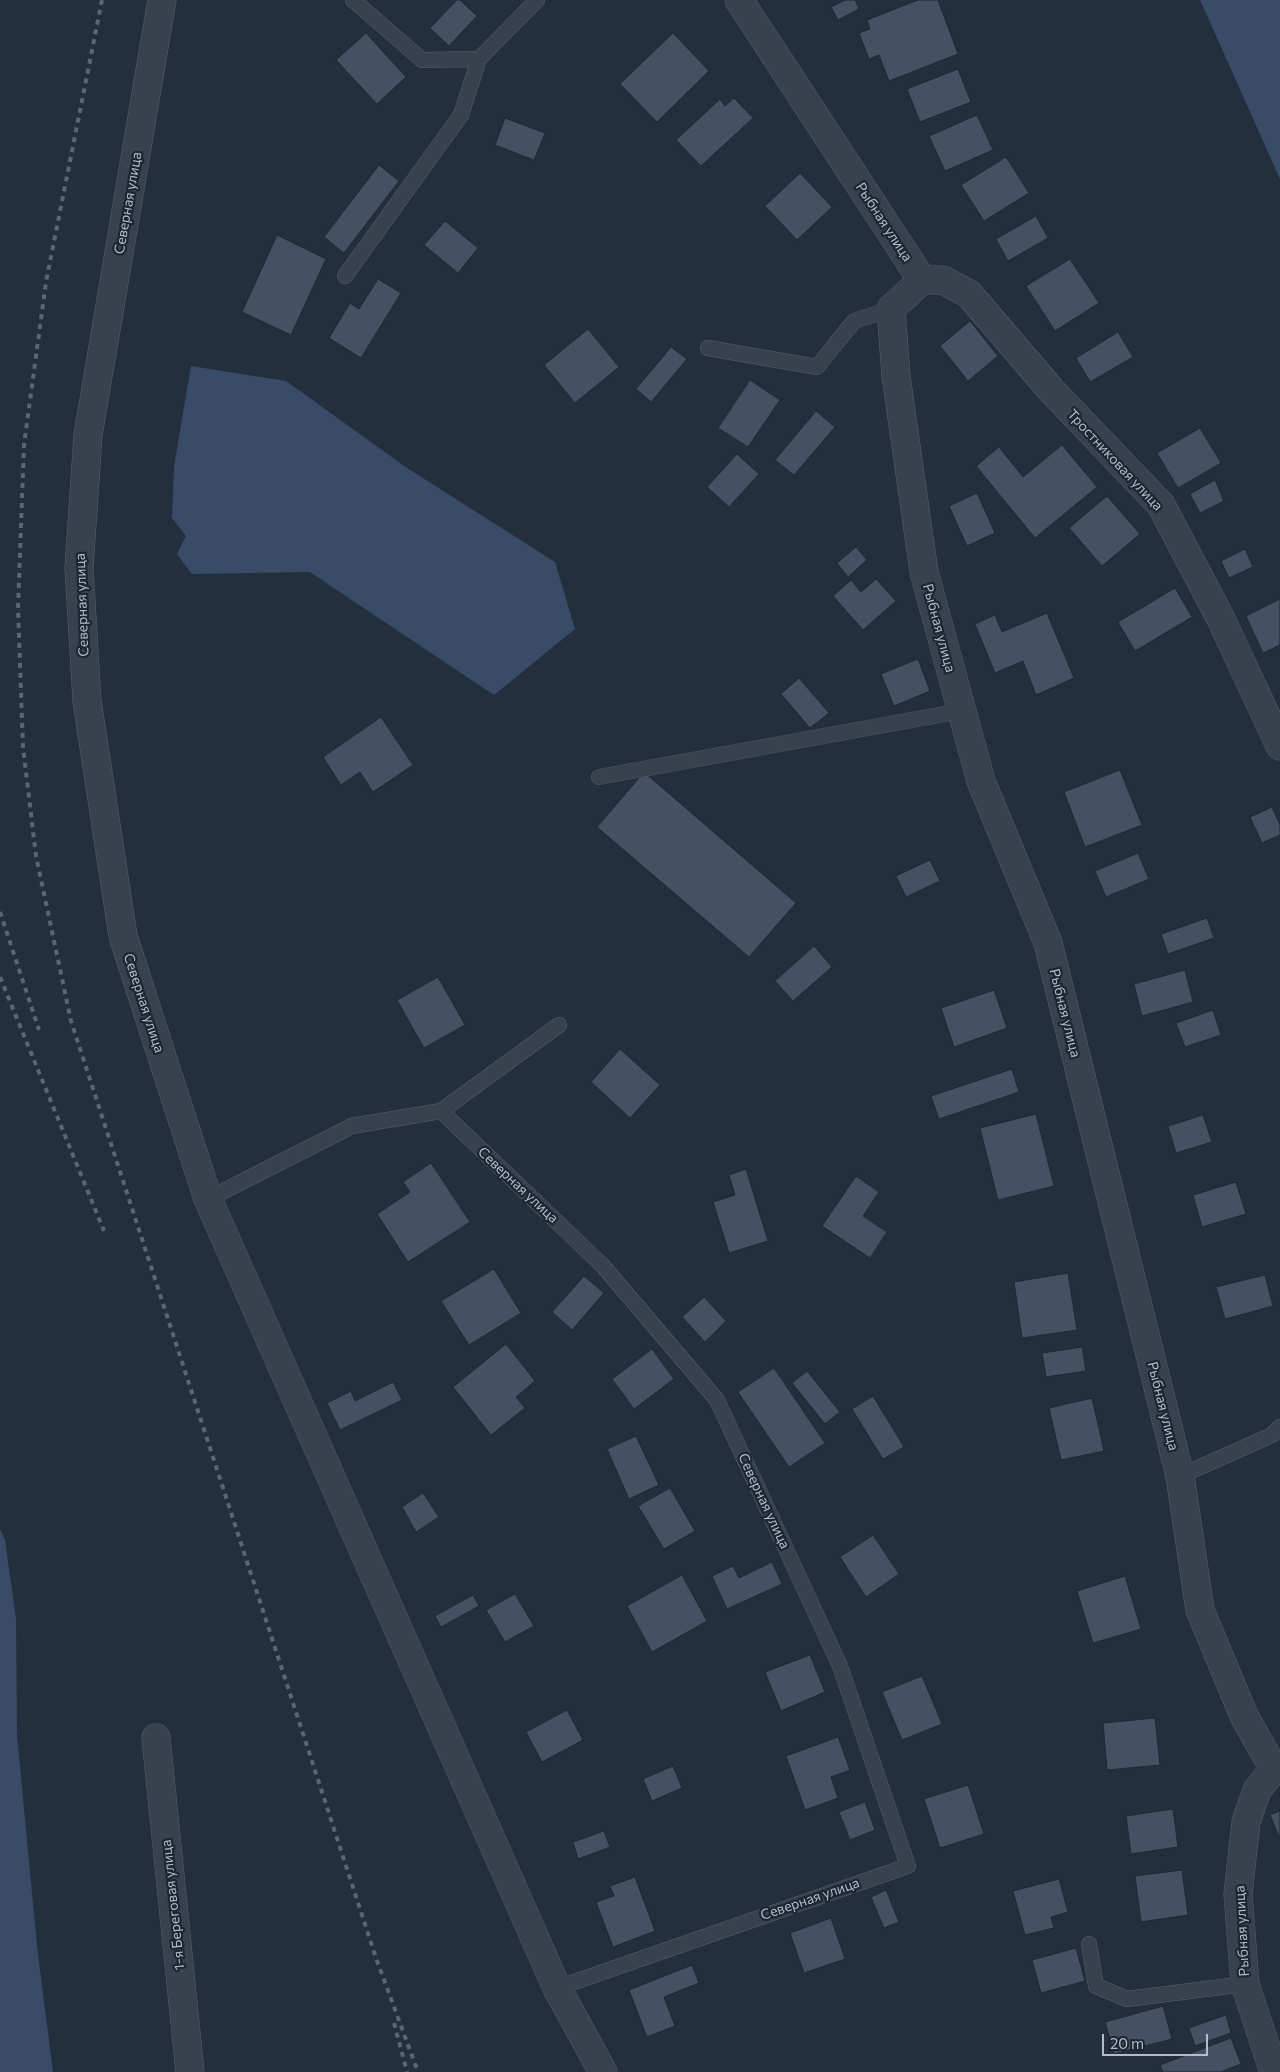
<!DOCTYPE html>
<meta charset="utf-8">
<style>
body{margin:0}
#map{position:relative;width:1280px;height:2072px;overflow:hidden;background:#242f3e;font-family:Commissioner,sans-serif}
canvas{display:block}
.scale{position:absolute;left:1102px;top:2034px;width:106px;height:22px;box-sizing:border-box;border:2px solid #b4bcc9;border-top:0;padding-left:6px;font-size:15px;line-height:18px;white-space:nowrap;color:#b4bcc9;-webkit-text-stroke:4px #1d2633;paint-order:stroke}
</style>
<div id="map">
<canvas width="1280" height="2072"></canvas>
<div class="scale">20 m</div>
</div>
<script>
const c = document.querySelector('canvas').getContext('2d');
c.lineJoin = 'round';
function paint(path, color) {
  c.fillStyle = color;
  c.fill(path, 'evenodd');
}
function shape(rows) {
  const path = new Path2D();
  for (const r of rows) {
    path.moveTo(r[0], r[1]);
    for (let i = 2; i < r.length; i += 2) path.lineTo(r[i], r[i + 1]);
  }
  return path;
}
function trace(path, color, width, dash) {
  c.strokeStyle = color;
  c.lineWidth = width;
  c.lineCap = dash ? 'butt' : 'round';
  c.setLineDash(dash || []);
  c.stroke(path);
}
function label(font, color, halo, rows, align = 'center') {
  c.font = font + ' Commissioner,sans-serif';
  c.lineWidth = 4.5;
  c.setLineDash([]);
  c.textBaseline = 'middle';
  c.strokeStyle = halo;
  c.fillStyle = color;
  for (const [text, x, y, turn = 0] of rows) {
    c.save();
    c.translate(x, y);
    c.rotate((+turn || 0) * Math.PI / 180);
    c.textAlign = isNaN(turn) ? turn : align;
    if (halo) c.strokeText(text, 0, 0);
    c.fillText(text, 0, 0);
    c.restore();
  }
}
paint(shape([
 [1200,0,1280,0,1280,179],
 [191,366,286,381,407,468,555,562,575,629,494,695,310,572,192,574,177,554,186,536,172,518,174,467],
 [0,1529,5,1540,16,1619,17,1735,37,1946,53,2072,0,2072]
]), '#394c67');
const building = shape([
 [457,0,460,0,477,16,449,46,430,28,457,0],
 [845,0,855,0,859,9,838,20,831,7,845,0],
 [918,0,938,0,958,54,889,81,879,55,869,59,859,33,870,29,867,20,918,0],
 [366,33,406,77,377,104,336,60,366,33],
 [673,33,709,71,657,122,620,84,673,33],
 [958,69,971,102,920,122,907,89,958,69],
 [734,98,753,118,701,166,676,140,720,99,725,106,734,98],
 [977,115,993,150,945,171,929,136,977,115],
 [505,118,545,133,534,160,495,145,505,118],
 [1006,157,1029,193,984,221,961,185,1006,157],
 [379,165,399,181,344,253,324,237,379,165],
 [800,173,832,207,797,240,765,206,800,173],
 [1036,216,1048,238,1008,261,996,239,1036,216],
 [445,221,478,248,458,273,424,245,445,221],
 [277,235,326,259,291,335,242,312,277,235],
 [1070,259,1099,303,1055,331,1026,286,1070,259],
 [378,279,401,293,361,358,329,338,350,303,359,309,378,279],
 [970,321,998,356,968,381,940,346,970,321],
 [588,329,619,367,575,403,544,365,588,329],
 [1118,332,1133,357,1090,382,1076,358,1118,332],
 [671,347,687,359,651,402,636,389,671,347],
 [750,380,780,400,748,447,718,428,750,380],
 [816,411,835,427,794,475,775,460,816,411],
 [1200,428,1221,463,1178,488,1157,453,1200,428],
 [1062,445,1097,487,1035,538,976,466,999,447,1023,477,1062,445],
 [737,454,759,474,729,507,707,487,737,454],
 [1215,480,1224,501,1200,513,1190,494,1215,480],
 [977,493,995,533,967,546,949,506,977,493],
 [1107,496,1140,534,1102,566,1069,528,1107,496],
 [856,547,867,560,848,577,837,563,856,547],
 [1245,549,1253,567,1229,578,1221,561,1245,549],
 [876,579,896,601,863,630,833,596,851,580,861,592,876,579],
 [1175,588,1192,617,1135,651,1118,622,1175,588],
 [1280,599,1280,645,1263,653,1246,616,1280,599],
 [1047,613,1074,678,1036,695,1023,661,995,673,975,624,995,615,1002,632,1047,613],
 [918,659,930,691,894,706,881,674,918,659],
 [799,678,829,713,810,728,781,694,799,678],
 [381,717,413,765,373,792,360,772,341,785,323,757,381,717],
 [1120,770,1142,825,1085,847,1064,792,1120,770],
 [644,772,796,903,749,957,597,827,644,772],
 [1272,807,1280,825,1280,835,1262,843,1250,817,1272,807],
 [1138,853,1149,879,1106,897,1095,871,1138,853],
 [930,860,940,881,906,897,896,876,930,860],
 [1207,918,1214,938,1168,954,1161,934,1207,918],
 [814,946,832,967,793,1001,775,981,814,946],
 [1185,970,1193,1002,1142,1016,1134,984,1185,970],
 [438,977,465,1025,424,1048,397,1000,438,977],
 [994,990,1007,1028,954,1047,941,1008,994,990],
 [1213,1010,1221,1035,1185,1047,1176,1023,1213,1010],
 [620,1049,660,1085,630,1118,591,1082,620,1049],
 [1012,1069,1019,1092,939,1119,931,1096,1012,1069],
 [1036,1114,1054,1186,998,1200,980,1128,1036,1114],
 [1203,1115,1212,1142,1176,1153,1168,1126,1203,1115],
 [431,1163,470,1222,408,1262,377,1214,410,1192,403,1182,431,1163],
 [746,1169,768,1241,729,1253,713,1202,735,1195,729,1175,746,1169],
 [856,1176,879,1192,863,1216,887,1232,870,1258,822,1226,856,1176],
 [1236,1182,1246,1214,1202,1227,1193,1195,1236,1182],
 [494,1269,521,1313,469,1345,441,1301,494,1269],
 [1068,1273,1077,1330,1022,1338,1014,1282,1068,1273],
 [1265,1275,1273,1306,1225,1319,1216,1287,1265,1275],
 [584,1276,604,1293,572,1330,552,1312,584,1276],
 [704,1297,726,1321,705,1342,682,1317,704,1297],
 [506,1344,535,1381,516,1397,525,1408,491,1435,453,1387,506,1344],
 [1082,1347,1086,1371,1046,1377,1042,1353,1082,1347],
 [652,1349,674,1379,634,1409,612,1379,652,1349],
 [774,1368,825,1443,789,1467,738,1392,774,1368],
 [807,1371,840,1412,825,1424,792,1383,807,1371],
 [393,1382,402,1400,340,1430,327,1403,351,1391,355,1401,393,1382],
 [873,1396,904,1447,883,1459,852,1409,873,1396],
 [1092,1398,1104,1451,1061,1460,1049,1408,1092,1398],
 [636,1436,659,1485,629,1499,607,1449,636,1436],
 [670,1488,695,1531,664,1549,638,1506,670,1488],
 [423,1493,439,1517,416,1532,402,1507,423,1493],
 [873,1535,899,1574,866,1597,840,1557,873,1535],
 [772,1562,782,1584,727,1609,712,1576,733,1566,739,1578,772,1562],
 [682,1575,707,1621,652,1652,627,1606,682,1575],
 [1125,1576,1141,1629,1093,1643,1077,1591,1125,1576],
 [515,1594,534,1626,505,1642,486,1610,515,1594],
 [473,1595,479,1606,441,1627,435,1616,473,1595],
 [810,1655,825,1692,781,1711,765,1672,810,1655],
 [922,1676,942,1724,902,1740,882,1692,922,1676],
 [567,1710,583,1740,542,1762,526,1732,567,1710],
 [1155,1718,1160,1765,1107,1770,1103,1723,1155,1718],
 [838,1737,850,1770,831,1777,838,1798,805,1810,786,1756,838,1737],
 [673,1766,682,1788,652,1801,643,1779,673,1766],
 [968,1785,984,1834,940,1848,924,1799,968,1785],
 [865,1802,875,1830,850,1840,839,1812,865,1802],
 [1173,1809,1178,1847,1131,1854,1126,1816,1173,1809],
 [1280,1811,1280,1839,1270,1815,1280,1811],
 [604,1831,610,1847,578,1859,573,1842,604,1831],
 [1182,1870,1188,1915,1141,1922,1135,1876,1182,1870],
 [635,1877,655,1931,613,1947,596,1902,614,1896,610,1886,635,1877],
 [1059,1879,1068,1912,1051,1917,1054,1928,1025,1935,1013,1891,1059,1879],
 [886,1890,899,1922,884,1928,871,1897,886,1890],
 [831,1918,845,1959,804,1973,790,1933,831,1918],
 [1076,1948,1085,1981,1041,1993,1032,1960,1076,1948],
 [692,1965,699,1983,664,1997,675,2026,647,2037,629,1990,692,1965],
 [1163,2006,1172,2039,1114,2054,1105,2022,1163,2006],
 [1226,2015,1231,2033,1195,2046,1189,2028,1226,2015],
 [1231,2038,1241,2064,1221,2072,1163,2072,1160,2065,1231,2038]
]);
paint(building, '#455162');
trace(building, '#1f2835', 1);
const service = shape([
 [353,0,422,60,479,59,537,0],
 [345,276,461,115,479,59],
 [708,348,817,367,854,321,891,309],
 [599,777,961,711],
 [441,1111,559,1025],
 [208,1199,352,1126,441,1111,603,1266,717,1400,840,1666,908,1866,557,1988],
 [1180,1476,1272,1435,1280,1427],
 [1089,1944,1096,1986,1127,1999,1245,1984]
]);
const minor = shape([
 [739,0,922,280,891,309,896,376,924,572,981,781,1048,943,1180,1476,1200,1610,1244,1716,1274,1769,1257,1790,1246,1822,1238,1894,1245,1984,1274,2072],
 [922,280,943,280,969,294,1052,391,1161,505,1221,619,1280,746],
 [156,1738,190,2072]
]);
const tertiary = shape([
 [162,0,88,435,79,568,87,701,123,936,208,1199,557,1988,603,2072]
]);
trace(service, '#565f6c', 16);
trace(minor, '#565f6c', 29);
trace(tertiary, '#565f6c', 29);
trace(service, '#38414e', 15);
trace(minor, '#38414e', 28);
trace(tertiary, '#38414e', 28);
trace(shape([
 [102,0,46,282,24,445,18,608,23,747,36,856,71,1021,376,1958,418,2072],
 [0,912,39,1030],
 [0,977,104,1231],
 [394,2023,407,2072]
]), '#5a6575', 4, [5, 5]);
label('14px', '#b4bcc9', '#1d2633', [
 ["Северная улица",128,203,-80],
 ["Рыбная улица",884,222,57],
 ["Тростниковая улица",1115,460,47],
 ["Северная улица",82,605,-92],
 ["Рыбная улица",939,628,75],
 ["Северная улица",144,1003,72],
 ["Рыбная улица",1065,1013,76],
 ["Северная улица",518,1185,43],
 ["Рыбная улица",1163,1406,76],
 ["Северная улица",764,1501,65],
 ["Северная улица",810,1899,-19],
 ["1-я Береговая улица",173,1905,-96],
 ["Рыбная улица",1242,1931,-93]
]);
</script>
